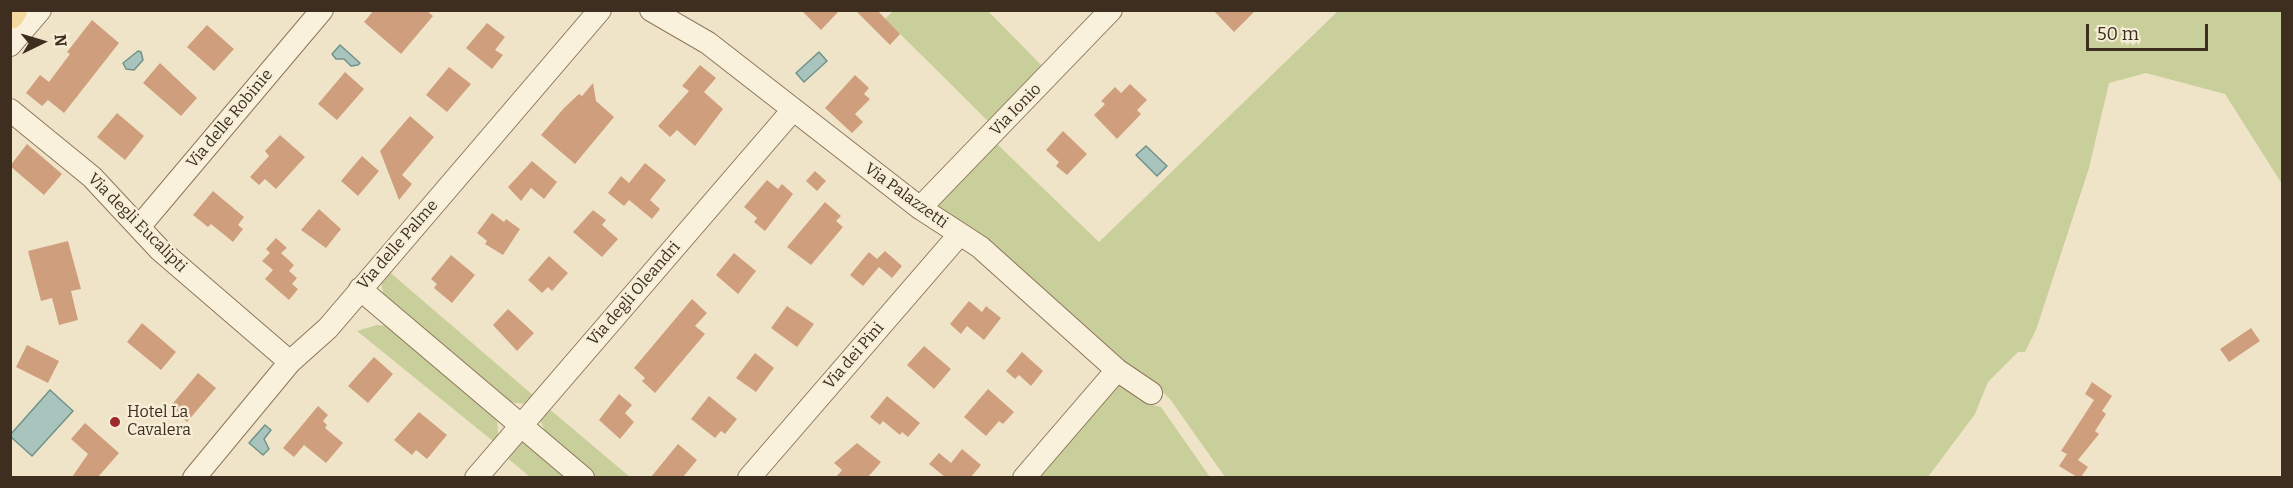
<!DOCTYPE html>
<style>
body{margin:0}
#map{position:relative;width:2293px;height:488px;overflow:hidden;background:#f0e4c8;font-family:Bitter,serif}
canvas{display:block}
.frame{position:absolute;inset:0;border:12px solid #3d2e20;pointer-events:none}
.north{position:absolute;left:12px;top:12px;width:60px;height:60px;-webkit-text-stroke:4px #f7eed8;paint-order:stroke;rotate:85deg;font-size:16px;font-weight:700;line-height:24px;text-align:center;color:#3d2e20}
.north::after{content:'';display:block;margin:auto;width:21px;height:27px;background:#3d2e20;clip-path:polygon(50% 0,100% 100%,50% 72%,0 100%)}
.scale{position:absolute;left:2086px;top:24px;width:122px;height:27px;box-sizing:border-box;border:3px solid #3d2e20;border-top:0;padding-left:8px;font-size:18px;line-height:21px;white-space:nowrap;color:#3d2e20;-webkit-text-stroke:4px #f7eed8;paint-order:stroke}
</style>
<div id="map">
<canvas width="2293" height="488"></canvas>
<div class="frame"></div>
<div class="north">N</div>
<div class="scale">50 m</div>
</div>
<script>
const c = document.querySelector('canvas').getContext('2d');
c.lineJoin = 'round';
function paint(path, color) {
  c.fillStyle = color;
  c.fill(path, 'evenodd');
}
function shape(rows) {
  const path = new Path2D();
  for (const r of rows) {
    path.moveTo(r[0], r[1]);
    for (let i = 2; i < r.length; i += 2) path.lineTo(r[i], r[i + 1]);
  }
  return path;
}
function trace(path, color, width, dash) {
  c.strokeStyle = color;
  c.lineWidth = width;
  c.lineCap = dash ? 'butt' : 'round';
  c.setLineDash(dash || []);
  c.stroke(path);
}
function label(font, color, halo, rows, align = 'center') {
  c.font = font + ' Bitter,serif';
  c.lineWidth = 5;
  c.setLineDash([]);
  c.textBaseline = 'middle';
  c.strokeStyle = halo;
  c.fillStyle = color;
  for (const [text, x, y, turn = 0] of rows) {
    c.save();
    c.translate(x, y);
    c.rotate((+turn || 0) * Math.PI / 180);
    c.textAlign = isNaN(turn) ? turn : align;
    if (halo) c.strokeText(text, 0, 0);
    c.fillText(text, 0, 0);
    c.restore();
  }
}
paint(shape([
 [893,11,988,11,1046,70,991,124,885,19],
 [1338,11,2282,11,2282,184,2225,94,2146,73,2109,83,2089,168,2036,330,2025,352,2018,352,1988,382,1975,414,1928,477,1225,477,1170,399,1153,383,1105,351,932,202,995,142,1099,242],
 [386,269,534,396,532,399,524,404,508,402,384,297,381,283],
 [377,325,389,326,497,419,498,434,494,442,357,331],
 [1122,384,1140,394,1148,404,1161,407,1210,477,1037,478,1113,387],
 [547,407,630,477,594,477,547,436,540,420],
 [518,441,523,441,570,477,530,477,505,456]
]), '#c9cf9b');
const water = shape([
 [340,45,360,63,358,65,351,66,344,59,336,59,332,54,340,45],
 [138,51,141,52,143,60,134,70,126,69,123,63,138,51],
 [819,52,827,61,804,82,796,73,819,52],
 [1146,146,1167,166,1157,176,1136,155,1146,146],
 [50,390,73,411,32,456,11,437,11,434,50,390],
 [265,425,271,430,264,439,269,449,263,455,249,443,265,425]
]);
paint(water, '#a9c4bc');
trace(water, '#6f938a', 1.5);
paint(shape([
 [374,10,426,10,433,16,401,54,364,22],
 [801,10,840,10,821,30],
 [855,10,877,10,900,34,890,45],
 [1213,10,1256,10,1234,32],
 [92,20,119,43,64,113,48,100,42,106,26,93,40,75,49,82,70,54,67,52],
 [487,23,505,37,495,50,503,55,492,69,466,48],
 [207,25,234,49,214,71,187,47],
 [160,63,197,98,181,116,143,83],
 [700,65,716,78,704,92,723,109,695,146,677,130,670,137,658,126,689,91,682,86],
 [449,67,471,84,447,112,426,95],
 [345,72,364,89,337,120,318,104],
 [855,75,869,88,864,94,870,99,855,114,863,122,852,133,825,108],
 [593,83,596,101,614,117,575,164,541,135,564,108,579,94,582,96],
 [1130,84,1147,100,1137,110,1141,114,1117,139,1094,115,1105,104,1101,101,1115,87,1121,93],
 [117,113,144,136,125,160,97,137],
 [410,116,434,137,402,175,412,184,399,200,380,151],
 [1063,131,1087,154,1067,175,1056,166,1059,162,1046,150],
 [280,135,305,157,276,189,265,179,259,185,250,177,269,156,265,151],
 [27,144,62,174,44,195,10,166],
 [362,156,379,171,358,196,341,181],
 [532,161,557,182,544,199,531,188,521,201,508,187],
 [645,163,666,180,650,200,660,209,652,219,629,200,624,206,608,193,621,176,629,183],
 [815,171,826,181,817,191,806,181],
 [767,180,778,189,782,184,793,194,765,231,754,222,757,218,744,207],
 [213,191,244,217,238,225,243,229,233,242,211,224,208,227,193,215],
 [825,202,841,216,836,221,843,227,811,265,787,247],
 [319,209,341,229,326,248,301,230],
 [593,210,606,220,602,225,618,239,602,257,573,232],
 [492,213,504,222,506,219,520,229,503,255,485,244,487,241,477,233],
 [276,238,287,248,281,253,294,265,289,271,297,278,292,284,298,289,289,300,265,279,273,270,262,261,270,253,266,249],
 [68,241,81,289,71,291,78,320,59,325,52,298,41,301,28,251],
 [885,251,902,266,892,278,879,267,863,286,850,275,869,252,877,259],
 [734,253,756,271,738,294,716,275],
 [451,255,475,275,452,303,434,288,437,284,431,279],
 [549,256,568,273,552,291,548,287,542,293,528,280],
 [692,299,707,313,695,326,705,334,655,393,642,381,645,378,634,368],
 [969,301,982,312,986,306,1001,318,984,340,967,326,961,334,950,324],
 [787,306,814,324,797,347,771,328],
 [508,309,534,333,517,351,493,325],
 [142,323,176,352,161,370,127,342],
 [2251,328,2260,341,2229,362,2220,349],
 [27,345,59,361,48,383,16,367],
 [924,346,951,369,934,389,907,365],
 [1022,352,1043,371,1031,386,1019,375,1015,379,1006,371],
 [755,353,774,368,756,392,736,378],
 [374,357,393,374,368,403,348,386],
 [198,373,216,388,187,422,170,407],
 [2092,382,2112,396,2102,411,2106,414,2095,431,2099,434,2078,460,2088,467,2081,477,2077,477,2059,466,2067,454,2061,451,2094,400,2085,394],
 [988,389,1014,412,1003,424,999,421,986,436,964,417],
 [619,394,632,405,625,413,634,422,620,439,599,420],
 [709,396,737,419,725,434,721,431,715,438,691,419],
 [887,396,920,423,908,437,902,432,900,435,883,421,880,425,870,417],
 [318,406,328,415,323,421,327,425,325,428,343,443,326,463,304,445,294,457,283,448],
 [419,412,447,435,427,459,416,450,412,455,394,440],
 [85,423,119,453,98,477,72,477,88,454,71,439],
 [857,443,881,462,868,477,836,477,842,470,834,463],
 [678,444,697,460,683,477,651,477],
 [962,449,981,465,971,477,945,477,929,464,939,453,951,463]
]), '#cf9f7d');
const minor = shape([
 [651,10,708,43,920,208,980,247,1117,370,1151,393],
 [10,45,40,10],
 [10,110,92,177,160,250,290,362],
 [920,208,1111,10],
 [139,227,322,10],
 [360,289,583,478],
 [194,478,290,362,328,328,600,10],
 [476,478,792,111],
 [749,478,959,235],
 [1024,478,1117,370]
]);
const major = shape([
 [10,15,13,10]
]);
trace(minor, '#8d765c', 24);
trace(major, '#5b4430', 30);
trace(minor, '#faf1dc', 22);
trace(major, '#f3d9a0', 28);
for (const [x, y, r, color] of [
 [115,422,6,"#9e2a2b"]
]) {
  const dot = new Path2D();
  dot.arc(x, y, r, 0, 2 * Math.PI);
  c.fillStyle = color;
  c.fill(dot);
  trace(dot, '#f7eed8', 2);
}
label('16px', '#3d2e20', '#f7eed8', [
 ["Via Ionio",1016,110,-46],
 ["Via delle Robinie",230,119,-50],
 ["Via Palazzetti",906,196,36],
 ["Via degli Eucalipti",137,223,45],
 ["Via delle Palme",398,245,-49],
 ["Via degli Oleandri",634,294,-49],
 ["Via dei Pini",854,356,-49]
]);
label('16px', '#3d2e20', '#f7eed8', [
 ["Hotel La",127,413],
 ["Cavalera",127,431]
], 'left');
</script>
